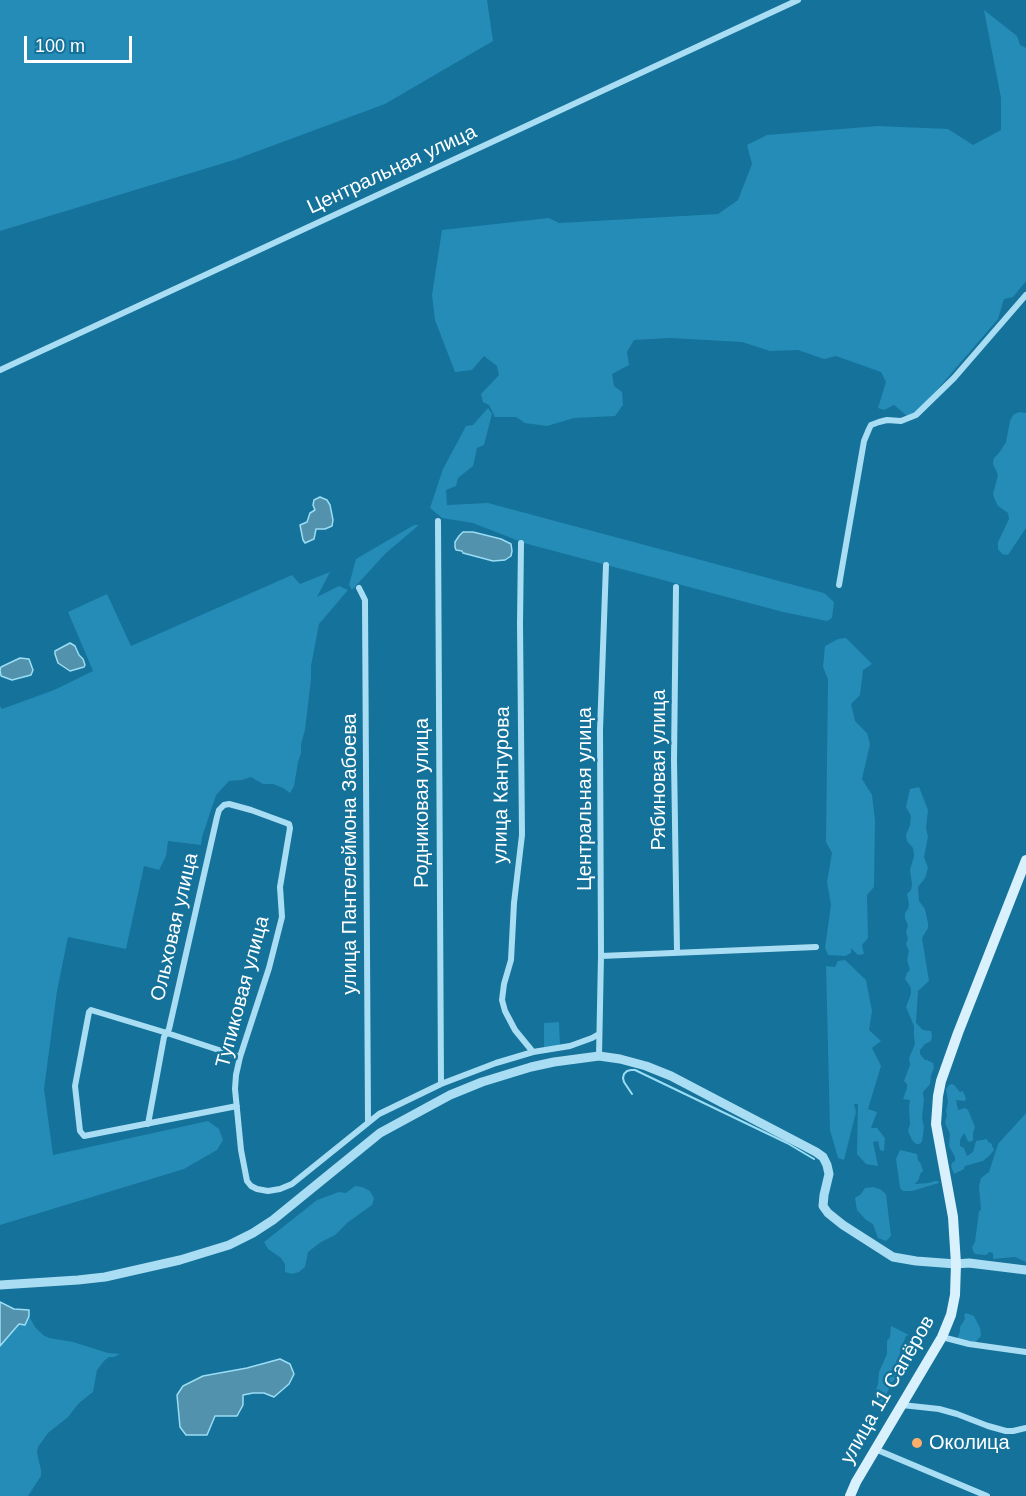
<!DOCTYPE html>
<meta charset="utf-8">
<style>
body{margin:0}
#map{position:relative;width:1026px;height:1496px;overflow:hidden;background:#15729a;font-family:Helvetica,sans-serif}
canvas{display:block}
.scale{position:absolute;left:24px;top:36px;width:108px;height:27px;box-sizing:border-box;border:3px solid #fff;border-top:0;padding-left:8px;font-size:18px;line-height:21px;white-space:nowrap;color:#fff;-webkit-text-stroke:4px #15729a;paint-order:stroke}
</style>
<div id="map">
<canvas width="1026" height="1496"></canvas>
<div class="scale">100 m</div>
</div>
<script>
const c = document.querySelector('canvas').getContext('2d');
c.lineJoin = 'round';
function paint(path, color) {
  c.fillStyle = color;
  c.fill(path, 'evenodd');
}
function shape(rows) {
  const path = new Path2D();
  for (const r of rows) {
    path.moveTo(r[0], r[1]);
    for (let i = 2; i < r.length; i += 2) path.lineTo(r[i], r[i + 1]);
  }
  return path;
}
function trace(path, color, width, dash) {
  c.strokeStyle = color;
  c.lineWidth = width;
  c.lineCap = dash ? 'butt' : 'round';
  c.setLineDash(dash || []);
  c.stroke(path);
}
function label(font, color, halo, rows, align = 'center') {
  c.font = font + ' Helvetica,sans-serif';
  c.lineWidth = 5;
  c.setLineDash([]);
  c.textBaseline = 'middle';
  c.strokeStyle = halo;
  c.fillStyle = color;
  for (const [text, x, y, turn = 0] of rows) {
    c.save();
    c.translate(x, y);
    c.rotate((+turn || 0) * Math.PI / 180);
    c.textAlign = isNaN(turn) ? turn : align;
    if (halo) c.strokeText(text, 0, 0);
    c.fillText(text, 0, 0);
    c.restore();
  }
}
paint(shape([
 [0,0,487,0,493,41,385,104,234,160,0,231],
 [984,10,1017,36,1020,45,1026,48,1026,281,1013,297,1004,299,998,319,918,412,907,416,894,405,884,410,878,408,886,382,881,372,836,356,824,359,798,350,770,351,742,342,670,338,634,340,627,352,629,365,612,374,614,386,622,392,623,405,615,416,574,418,547,426,525,423,516,417,495,417,489,405,483,402,481,394,499,375,497,366,484,356,472,370,455,372,435,320,432,295,442,230,549,218,559,223,718,214,738,200,752,164,747,145,767,135,878,126,948,129,973,145,1001,130,1001,98],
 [488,408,492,414,484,445,477,448,473,466,458,478,456,486,446,490,447,505,488,503,824,593,834,602,832,618,827,621,783,612,524,543,473,523,442,518,430,508,443,469,466,426,473,425],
 [1019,412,1026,413,1026,528,1008,555,1002,554,998,549,998,542,1009,519,1008,513,998,506,995,500,993,494,998,475,993,464,994,458,999,453,1006,442,1010,421,1013,415],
 [414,525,419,525,386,553,352,590,349,585,356,559],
 [330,572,317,597,339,586,348,590,319,624,311,666,311,679,305,730,301,744,301,753,298,762,294,786,290,793,283,788,273,784,263,784,251,777,242,780,229,781,216,795,202,837,201,845,168,841,166,856,159,870,144,866,126,949,68,937,57,991,44,1089,53,1155,208,1121,219,1129,223,1140,217,1150,184,1169,0,1225,0,706,2,709,54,690,93,671,68,612,107,594,131,646,292,575,300,584],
 [846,638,872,664,863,670,860,695,851,704,855,721,867,733,870,744,862,779,872,795,875,820,874,887,867,895,868,938,862,945,864,954,858,955,851,948,851,953,845,956,828,955,825,948,831,905,827,882,832,853,826,842,828,679,823,667,825,646,838,639],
 [919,787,928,810,926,828,928,837,924,857,928,868,925,878,918,887,919,901,925,909,928,923,928,928,922,938,929,981,918,991,916,1023,923,1030,931,1031,932,1036,931,1041,925,1044,920,1050,920,1054,925,1060,927,1060,933,1063,934,1068,931,1075,930,1084,923,1092,923,1096,924,1099,922,1118,924,1127,922,1142,919,1144,916,1144,912,1140,908,1131,910,1124,909,1107,910,1100,903,1099,907,1088,907,1084,904,1081,910,1065,909,1058,915,1044,914,1036,914,1026,906,1007,911,994,911,988,905,979,907,973,910,970,907,960,909,951,906,944,908,939,906,931,908,926,905,918,905,913,908,909,909,904,907,894,911,890,912,884,910,870,914,856,913,848,907,841,906,835,910,825,911,816,906,807,910,789],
 [845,960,866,980,872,1011,869,1030,881,1041,872,1048,881,1066,868,1109,877,1112,871,1128,877,1128,885,1138,884,1151,880,1150,878,1141,873,1142,878,1166,866,1164,857,1154,858,1104,854,1104,856,1112,844,1160,838,1158,830,1130,826,966,835,967,838,961],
 [559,1022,560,1046,544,1048,544,1023],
 [951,1084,954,1085,960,1092,963,1091,966,1099,965,1101,956,1100,958,1110,965,1108,968,1110,975,1127,973,1133,973,1140,970,1142,968,1141,964,1133,960,1140,960,1146,964,1148,967,1156,973,1152,976,1141,987,1139,988,1142,991,1143,994,1150,990,1155,983,1161,965,1166,964,1169,954,1174,951,1166,952,1163,955,1161,955,1157,949,1146,950,1134,945,1123,947,1115,946,1111,948,1102,946,1090,948,1086],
 [1026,1113,1026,1262,1015,1257,993,1259,993,1253,989,1252,988,1254,985,1255,975,1254,973,1251,972,1247,975,1242,979,1211,981,1210,979,1186,981,1178,989,1172,998,1144],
 [900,1150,917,1154,918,1160,921,1164,923,1171,920,1174,919,1179,915,1184,929,1183,934,1181,938,1181,939,1183,912,1191,903,1191,900,1188,896,1159],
 [355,1186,362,1187,370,1191,374,1198,372,1205,347,1223,335,1235,321,1242,308,1252,305,1267,299,1272,292,1274,285,1272,285,1264,281,1258,268,1249,264,1242,317,1200,339,1192,346,1193],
 [873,1187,880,1189,886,1194,891,1236,886,1241,878,1238,873,1224,866,1220,857,1210,855,1198,861,1194,865,1188],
 [966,1313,974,1316,980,1328,981,1336,977,1340,976,1344,958,1342,958,1337,960,1331,960,1327,965,1319,964,1315],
 [29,1316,35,1327,43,1335,49,1338,73,1342,108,1353,120,1354,114,1357,109,1357,104,1361,97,1370,93,1392,79,1403,68,1417,48,1433,38,1447,37,1453,41,1470,41,1476,28,1496,0,1496,0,1346,20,1323,25,1325],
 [891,1326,909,1335,906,1336,901,1349,898,1361,898,1371,896,1373,897,1377,892,1382,886,1395,886,1400,881,1406,877,1405,874,1394,878,1384,879,1372,887,1354,887,1341,890,1337]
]), '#248cb7');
const water = shape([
 [320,497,327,500,330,505,333,520,332,526,325,529,316,529,314,539,305,543,303,540,300,525,307,522,310,513,315,510,313,505,314,500,320,497],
 [463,532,473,532,501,539,511,544,512,551,511,556,505,560,493,561,463,553,462,551,456,550,455,547,455,542,459,536,463,532],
 [70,643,75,646,79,655,83,659,85,665,84,667,70,671,58,663,55,654,55,651,70,643],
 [20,658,29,659,33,670,31,675,12,680,1,676,0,670,1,667,20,658],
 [0,1302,14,1309,29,1310,29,1316,25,1325,19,1324,0,1346,0,1302],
 [280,1359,290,1364,294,1374,289,1384,274,1397,264,1393,253,1393,243,1395,243,1405,237,1416,215,1416,207,1435,186,1435,180,1427,177,1395,183,1386,203,1376,247,1368,280,1359]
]);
paint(water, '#5292ac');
trace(water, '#9bddf5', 1.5);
trace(shape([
 [632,1094,624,1082,623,1078,624,1074,627,1071,631,1070,635,1070,787,1143,814,1159]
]), '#9bddf5', 2);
trace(shape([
 [0,370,798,0],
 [438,521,441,1084],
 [521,543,520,624,522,835,514,903,511,960,504,984,502,1000,505,1011,515,1030,533,1052],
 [839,585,864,441,869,429,871,425,879,422,887,420,901,421,916,415,954,378,1026,295],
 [676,587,674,760,677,952],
 [359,588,365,600,368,1122],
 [601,956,816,947],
 [599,1056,601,956,600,730,606,565],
 [237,1106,84,1136,80,1131,75,1086,89,1012,91,1010,167,1033,240,1057],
 [148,1124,164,1037,169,1029,217,817,219,810,224,805,229,804,251,810,289,824,290,828,280,887,282,917,269,968,240,1057,236,1075,235,1089,241,1150,247,1181,251,1186,257,1189,268,1191,280,1189,292,1184,379,1114,441,1084,496,1063,533,1052,570,1046,592,1038,599,1034],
 [942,1337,969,1344,1026,1352],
 [902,1405,939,1409,957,1414,988,1426,1006,1431,1013,1431,1026,1428],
 [875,1449,987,1496]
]), '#a9ddf3', 6);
trace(shape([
 [0,1285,78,1280,105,1277,180,1260,229,1245,253,1233,273,1220,380,1133,450,1095,482,1082,531,1067,554,1062,599,1056,620,1059,646,1066,671,1076,816,1152,823,1157,827,1165,829,1174,824,1195,823,1206,828,1213,843,1225,893,1257,916,1261,956,1264,969,1263,1026,1270]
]), '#a9ddf3', 9);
trace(shape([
 [850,1496,856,1482,942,1337,951,1315,955,1295,956,1264,953,1217,936,1124,938,1096,941,1081,958,1033,1026,860]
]), '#d8f1fc', 10);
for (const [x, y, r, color] of [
 [917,1443,6,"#ffad6b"]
]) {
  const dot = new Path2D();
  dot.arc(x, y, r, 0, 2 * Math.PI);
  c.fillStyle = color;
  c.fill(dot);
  trace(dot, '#15729a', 2);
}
label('20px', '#fff', '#15729a', [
 ["Центральная улица",392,170,-25],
 ["Рябиновая улица",659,770,-90],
 ["улица Кантурова",502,785,-89],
 ["Центральная улица",585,799,-90],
 ["Родниковая улица",422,803,-90],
 ["улица Пантелеймона Забоева",350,854,-90],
 ["Ольховая улица",175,927,-77],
 ["Тупиковая улица",243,992,-75],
 ["улица 11 Сапёров",888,1390,-60]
]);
label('20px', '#fff', '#15729a', [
 ["Околица",929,1443]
], 'left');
</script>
